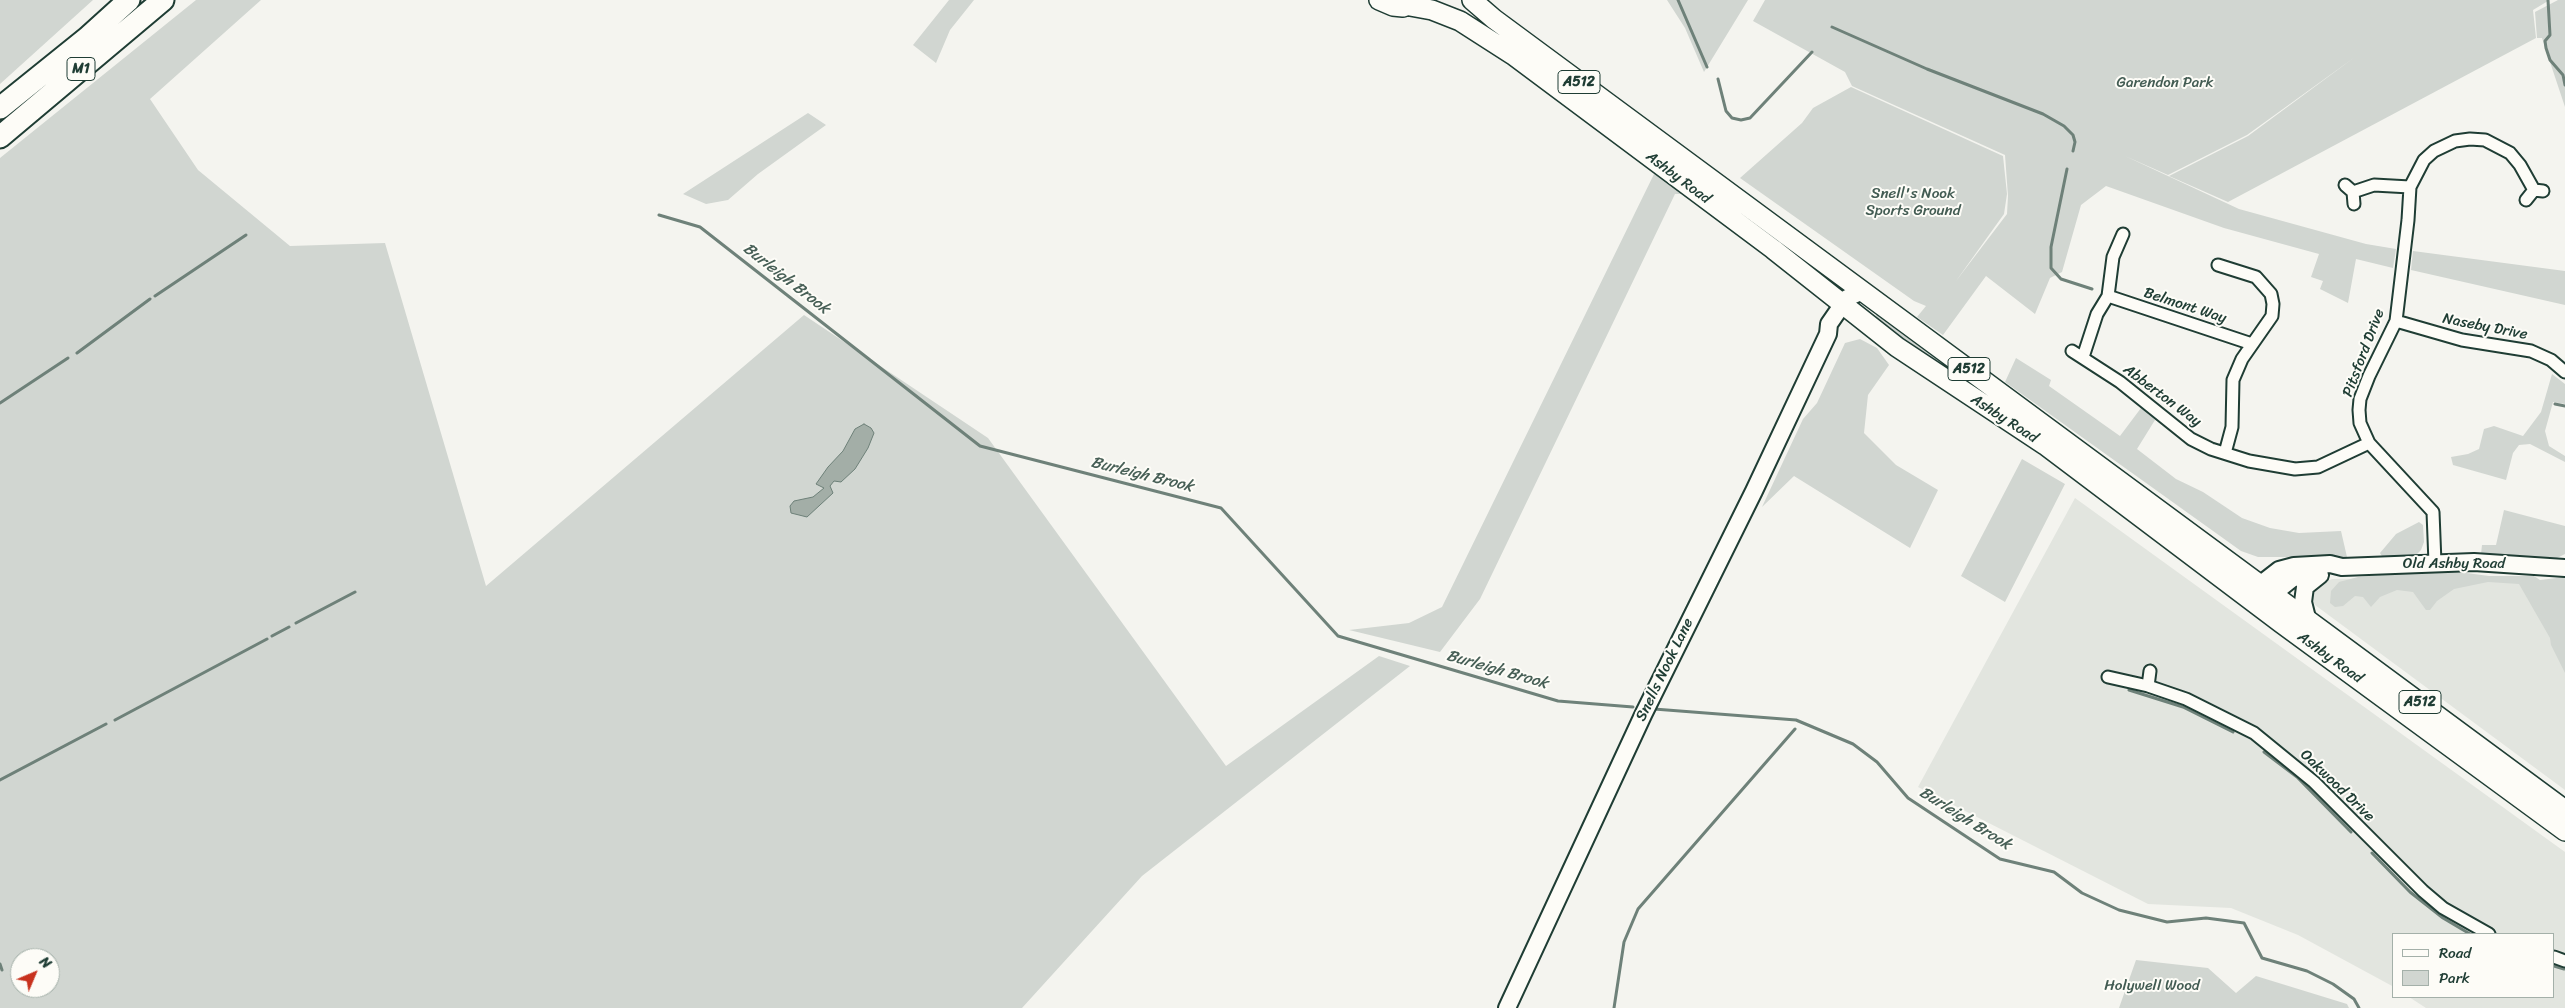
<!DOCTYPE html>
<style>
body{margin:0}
#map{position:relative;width:2565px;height:1008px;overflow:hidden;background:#f4f4ef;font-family:Sriracha,sans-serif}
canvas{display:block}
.legend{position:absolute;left:2392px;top:933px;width:162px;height:65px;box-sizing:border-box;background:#fdfcf7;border:1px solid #a4b0a9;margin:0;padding:6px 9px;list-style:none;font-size:15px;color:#1f3d34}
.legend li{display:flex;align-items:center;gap:10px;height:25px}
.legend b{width:25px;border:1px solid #a4b0a9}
.north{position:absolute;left:10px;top:948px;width:50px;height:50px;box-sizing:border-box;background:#fdfcf7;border:1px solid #a4b0a9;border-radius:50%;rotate:45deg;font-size:14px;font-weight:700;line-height:20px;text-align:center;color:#1f3d34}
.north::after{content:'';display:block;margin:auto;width:18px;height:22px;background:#c8321e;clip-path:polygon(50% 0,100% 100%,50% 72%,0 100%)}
</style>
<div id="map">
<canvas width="2565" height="1008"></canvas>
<ul class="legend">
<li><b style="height:6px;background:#fdfcf7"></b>Road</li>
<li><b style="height:14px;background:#d1d6d1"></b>Park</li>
</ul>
<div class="north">N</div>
</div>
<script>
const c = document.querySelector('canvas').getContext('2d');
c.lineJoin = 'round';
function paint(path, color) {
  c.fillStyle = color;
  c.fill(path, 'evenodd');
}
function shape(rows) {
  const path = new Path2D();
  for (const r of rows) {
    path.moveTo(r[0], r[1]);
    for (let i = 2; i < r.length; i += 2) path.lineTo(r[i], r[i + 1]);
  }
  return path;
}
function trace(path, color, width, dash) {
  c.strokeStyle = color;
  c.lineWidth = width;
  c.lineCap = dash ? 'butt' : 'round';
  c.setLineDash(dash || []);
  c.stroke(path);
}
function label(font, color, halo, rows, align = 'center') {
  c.font = font + ' Sriracha,sans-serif';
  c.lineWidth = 4;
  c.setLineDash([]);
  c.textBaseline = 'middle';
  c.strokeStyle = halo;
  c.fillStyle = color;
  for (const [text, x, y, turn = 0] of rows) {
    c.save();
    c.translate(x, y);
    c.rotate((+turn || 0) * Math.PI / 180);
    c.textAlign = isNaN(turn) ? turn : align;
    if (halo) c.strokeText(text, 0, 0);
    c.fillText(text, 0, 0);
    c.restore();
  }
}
paint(shape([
 [2075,498,2565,852,2565,1008,2426,1008,2409,997,2554,997,2554,934,2394,934,2394,987,2298,935,2231,908,2148,904,1918,787],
 [2466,577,2522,579,2565,660,2565,790,2315,605,2312,600,2316,586,2332,579]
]), '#e2e5df');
paint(shape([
 [0,0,93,0,0,84],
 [196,0,261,0,150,99,198,170,290,246,385,243,486,586,804,315,988,438,1226,766,1379,656,1410,666,1142,876,1022,1008,0,1008,0,158],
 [20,958,50,958,50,988,20,988],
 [949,0,974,0,950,30,936,63,913,45],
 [1667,0,1748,0,1704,72,1685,28],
 [1765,0,2548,0,2548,1,2533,10,2536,38,2228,202,2169,176,2248,136,2355,57,2371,51,2355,57,2247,135,2168,175,2125,156,2239,209,2366,244,2396,249,2393,268,2356,259,2348,303,2320,289,2323,281,2311,277,2319,254,2224,228,2106,186,2081,205,2062,272,2050,278,2035,314,1986,276,1943,335,1917,317,1926,306,1914,301,1740,178,1802,123,1813,108,1851,87,2003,156,2007,194,2004,214,1956,281,2007,214,2008,196,2005,155,1852,86,1845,72,1753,21],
 [2558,0,2565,0,2565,107,2542,38,2537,38,2535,12],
 [808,113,826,125,758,174,728,200,706,204,683,194],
 [1656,170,1684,194,1675,194,1480,599,1440,652,1349,630,1409,623,1442,607],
 [2413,251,2565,271,2565,305,2411,270],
 [1876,315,1881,316,2251,582,1875,323],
 [1860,339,1877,348,1889,365,1868,395,1864,433,1896,465,1938,490,1910,548,1794,476,1762,507,1803,419,1817,403,1845,343],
 [2016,358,2051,380,2049,386,2120,436,2141,408,2155,420,2137,449,2176,479,2203,492,2242,518,2270,528,2299,533,2341,531,2347,557,2258,557,2241,551,2005,382],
 [2552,374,2565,384,2565,404,2553,402,2545,431,2549,446,2565,456,2565,462,2530,444,2519,445,2513,453,2506,480,2453,465,2451,457,2468,454,2479,449,2484,429,2494,426,2523,436,2541,412],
 [2022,459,2065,484,2005,602,1961,576],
 [2504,510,2565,526,2565,554,2557,558,2481,554,2482,545,2496,545],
 [2419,522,2423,525,2424,542,2421,550,2414,557,2383,558,2380,553,2396,534],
 [2423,571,2459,572,2489,576,2534,576,2540,580,2565,577,2565,673,2551,645,2550,638,2519,584,2488,582,2454,589,2437,601,2430,610,2426,610,2413,592,2397,590,2380,597,2371,607,2363,597,2355,596,2343,606,2335,607,2330,603,2331,591,2339,582,2358,577],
 [2136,960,2208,968,2236,993,2256,976,2347,1004,2349,1008,2119,1008]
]), '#d1d6d1');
const water = shape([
 [864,424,871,428,874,433,868,448,855,469,841,482,834,481,830,486,833,493,807,517,791,513,790,506,794,501,813,497,824,488,816,484,828,467,843,451,855,429,864,424]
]);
paint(water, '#a3aea7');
trace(water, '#6e8179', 1);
trace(shape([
 [1678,0,1707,67],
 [2548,0,2550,35,2545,41,2546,48,2550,60,2563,75,2565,85],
 [1832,27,1927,69,2043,114,2064,126,2073,135,2075,142,2073,151],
 [1718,79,1726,111,1732,118,1741,120,1750,118,1812,52],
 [2067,169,2051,247,2051,268,2061,279,2092,289],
 [659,215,700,227,980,446,1221,508,1338,636,1558,701,1633,707],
 [155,296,246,235],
 [77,353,150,299],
 [0,403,68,358],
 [2555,404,2565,406],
 [296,623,355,592],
 [272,636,289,627],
 [2129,690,2183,707,2233,732],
 [1654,709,1796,720,1853,744,1877,762,1908,798,2000,859,2054,872,2082,893,2119,910,2167,922,2206,918,2244,923,2262,958,2307,971,2333,984,2354,999,2359,1008],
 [115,720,267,639],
 [2264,752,2297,777,2351,832],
 [0,780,106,724],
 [2372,853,2410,892,2443,918,2470,934],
 [0,964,2,970],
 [2554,966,2564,969],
 [1614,1008,1624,942,1638,909,1795,729]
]), '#6e8179', 3);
const street = shape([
 [2345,185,2353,192,2354,204],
 [2353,192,2374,185,2410,187],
 [2526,200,2534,190,2543,191],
 [2218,265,2256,277,2271,294,2273,304,2272,316,2242,359,2233,380,2232,427,2225,453],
 [2108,296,2252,344],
 [2396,321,2462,340,2531,351,2551,360,2565,372],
 [2072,351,2120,382,2191,439,2211,449,2249,461,2295,469,2318,467,2369,443],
 [2083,357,2097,314,2108,296,2113,257,2123,234],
 [2435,563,2433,512,2369,443,2360,423,2359,410,2360,399,2369,376,2396,321,2408,220,2410,187,2424,160,2434,151,2455,141,2470,139,2485,140,2510,153,2520,165,2534,190],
 [2108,677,2148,686,2186,699,2254,733,2314,782,2423,891,2443,908,2489,934],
 [2148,686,2150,671],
 [2554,957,2565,961]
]);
const secondary = shape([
 [2259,596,2261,584,2279,570,2294,566,2330,564,2342,567,2474,562,2565,568],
 [2263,602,2293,578,2315,575],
 [2307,618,2303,602,2305,587,2320,575],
 [1507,1008,1644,713,1754,491,1828,334,1829,324,1847,298,1863,291]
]);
const primary = shape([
 [1379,0,1393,6,1403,7,1420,1],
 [1472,0,1494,19,2565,810],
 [1410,6,1432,10,1460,21,1513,55,1773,249,1897,347,2045,445,2281,623,2565,831]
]);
const highway = shape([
 [0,108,87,38,129,0],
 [0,137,163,0]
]);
trace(street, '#1f3d34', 15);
trace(secondary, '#1f3d34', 20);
trace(primary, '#1f3d34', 22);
trace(highway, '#1f3d34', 25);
trace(street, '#fdfcf7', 11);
trace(secondary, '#fdfcf7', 16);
trace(primary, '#fdfcf7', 19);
trace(highway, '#fdfcf7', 21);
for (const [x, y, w] of [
 [81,69,28],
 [1579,82,42],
 [1969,369,42],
 [2420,702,42]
]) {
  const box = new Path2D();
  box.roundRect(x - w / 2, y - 11.5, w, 23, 4);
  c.fillStyle = '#fdfcf7';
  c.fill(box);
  trace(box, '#1f3d34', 1);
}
label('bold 14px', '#1f3d34', null, [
 ["M1",81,69],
 ["A512",1579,82],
 ["A512",1969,369],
 ["A512",2420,702]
]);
label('15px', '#435c53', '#fdfcf7', [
 ["Garendon Park",2165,83],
 ["Snell's Nook",1913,194],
 ["Sports Ground",1913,211],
 ["Holywell Wood",2152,986]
]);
label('15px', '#1f3d34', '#fdfcf7', [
 ["Ashby Road",1678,178,37],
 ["Belmont Way",2185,306,18],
 ["Naseby Drive",2485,327,11],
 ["Pitsford Drive",2364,353,-69],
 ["Abberton Way",2162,396,37],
 ["Ashby Road",2004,419,33],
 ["Old Ashby Road",2454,564],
 ["Ashby Road",2330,658,36],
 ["Snells Nook Lane",1665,670,-64],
 ["Oakwood Drive",2337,786,44]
]);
label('italic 16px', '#475f56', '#fdfcf7', [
 ["Burleigh Brook",786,279,38],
 ["Burleigh Brook",1142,475,14],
 ["Burleigh Brook",1497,670,16],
 ["Burleigh Brook",1965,819,32]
]);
</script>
